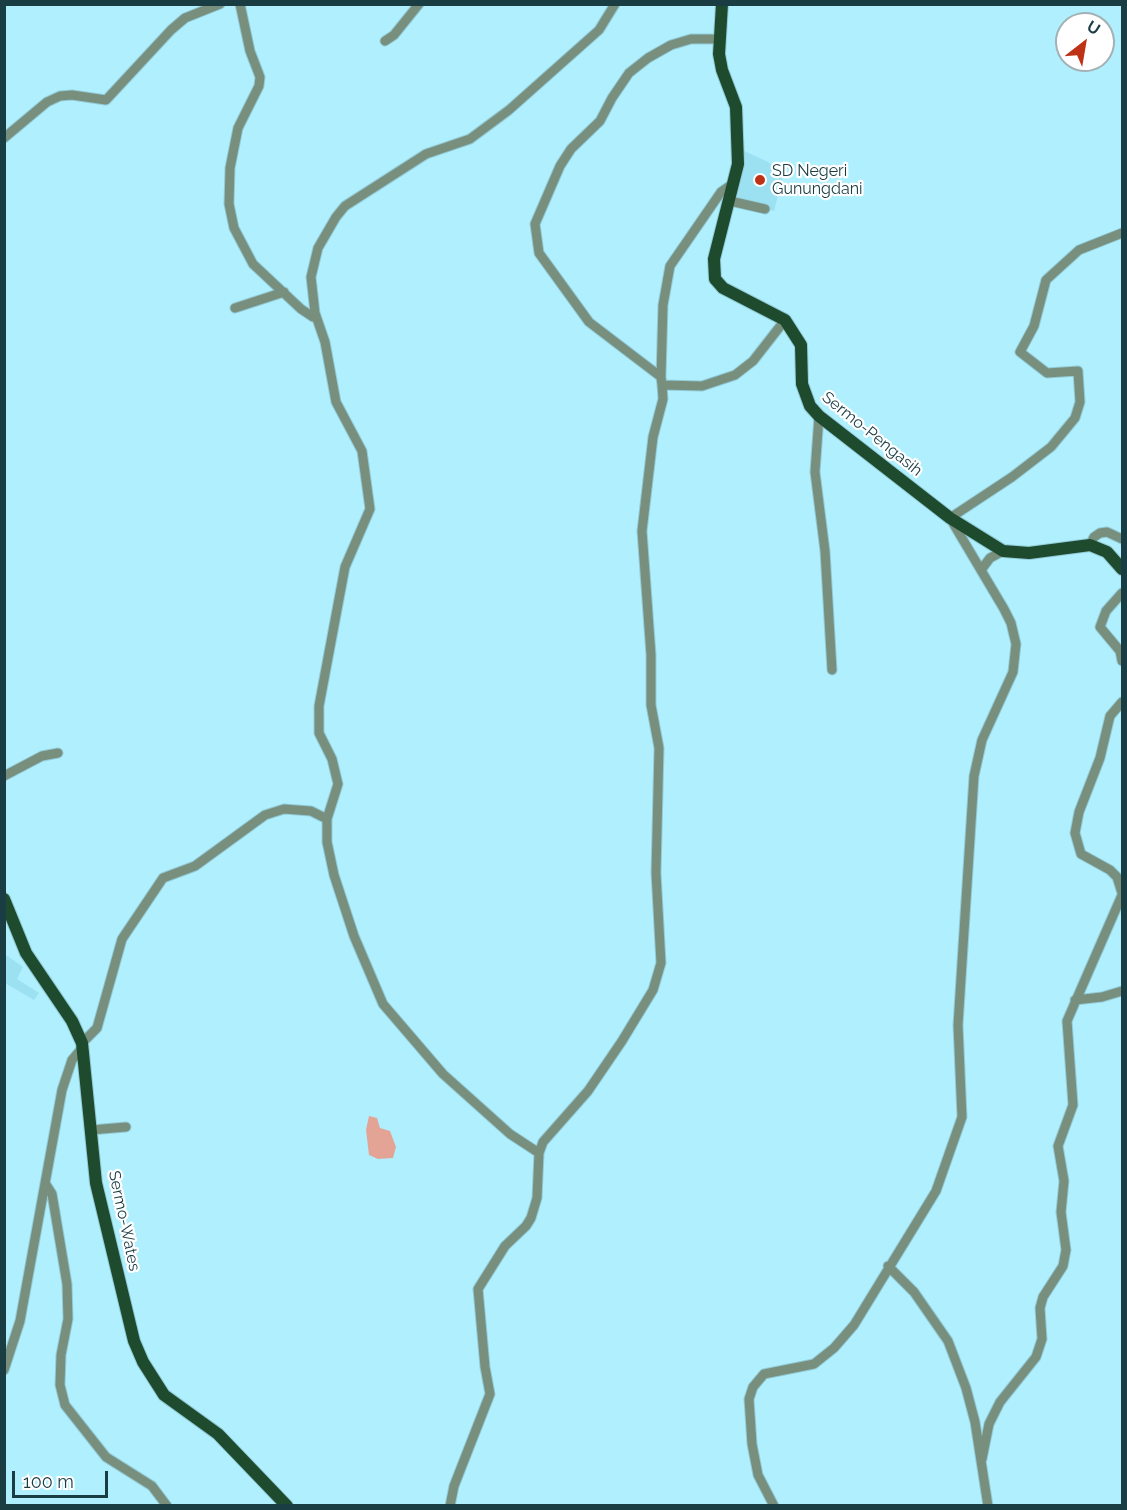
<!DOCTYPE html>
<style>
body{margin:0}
#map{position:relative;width:1127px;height:1510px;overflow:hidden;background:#b0effd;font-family:Raleway,sans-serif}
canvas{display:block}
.frame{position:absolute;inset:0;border:6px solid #1a3c43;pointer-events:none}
.north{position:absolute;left:1055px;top:12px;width:60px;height:60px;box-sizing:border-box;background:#fff;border:2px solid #a3b1b4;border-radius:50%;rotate:31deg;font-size:16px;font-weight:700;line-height:24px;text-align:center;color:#1a3c43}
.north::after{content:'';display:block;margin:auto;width:21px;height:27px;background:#be3315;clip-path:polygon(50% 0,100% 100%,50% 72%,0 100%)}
.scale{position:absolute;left:12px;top:1471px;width:96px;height:27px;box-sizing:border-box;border:3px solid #1a3c43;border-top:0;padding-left:8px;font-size:18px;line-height:21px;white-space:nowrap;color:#1a3c43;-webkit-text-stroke:4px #fff;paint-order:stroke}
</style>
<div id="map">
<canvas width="1127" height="1510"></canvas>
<div class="frame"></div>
<div class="north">U</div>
<div class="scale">100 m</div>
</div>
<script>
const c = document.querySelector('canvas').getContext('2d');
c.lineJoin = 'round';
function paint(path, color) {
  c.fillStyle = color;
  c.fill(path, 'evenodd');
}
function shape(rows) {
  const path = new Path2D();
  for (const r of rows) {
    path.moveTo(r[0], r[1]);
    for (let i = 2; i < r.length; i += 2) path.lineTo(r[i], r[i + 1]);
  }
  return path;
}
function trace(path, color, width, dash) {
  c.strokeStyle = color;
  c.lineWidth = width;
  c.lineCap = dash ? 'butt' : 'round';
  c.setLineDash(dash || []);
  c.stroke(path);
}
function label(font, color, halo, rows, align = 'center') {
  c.font = font + ' Raleway,sans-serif';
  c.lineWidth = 4.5;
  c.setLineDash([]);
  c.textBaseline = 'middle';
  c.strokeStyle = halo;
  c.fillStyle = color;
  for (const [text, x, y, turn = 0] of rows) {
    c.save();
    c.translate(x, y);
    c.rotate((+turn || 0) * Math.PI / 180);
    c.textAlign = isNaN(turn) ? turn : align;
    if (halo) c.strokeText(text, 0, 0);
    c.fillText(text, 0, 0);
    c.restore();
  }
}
paint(shape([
 [740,149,768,162,784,172,774,211,734,201],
 [6,955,23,967,17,979,39,993,34,1000,5,983]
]), '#9ce1f1');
paint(shape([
 [369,1116,377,1118,380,1128,390,1131,396,1147,393,1158,378,1159,369,1155,366,1130]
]), '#e4a495');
const minor = shape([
 [240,4,250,51,260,77,259,86,238,128,230,168,229,204,234,228,253,264,301,309,313,317,315,313],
 [385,41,394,35,419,4],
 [4,138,47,102,60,96,72,95,106,100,171,30,185,18,220,4],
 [730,201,765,209],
 [235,308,284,292],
 [661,377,663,305,670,266,721,192,734,183],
 [662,385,661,377,589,322,539,253,535,224,560,166,571,149,600,121,612,98,629,73,648,58,671,45,691,39,718,39],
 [819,416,815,472,825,551,832,670],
 [1090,545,1094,537,1100,533,1107,532,1122,539],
 [981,570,990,558,1003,551],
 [1122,593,1106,611,1100,627,1120,651,1122,661],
 [1122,702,1110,716,1100,758,1079,812,1075,833,1081,854,1110,870,1117,877,1122,893],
 [4,776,42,756,58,753],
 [1075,1000,1102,997,1122,991],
 [82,1043,97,1028,122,939,163,878,195,866,265,815,284,809,311,811,327,819],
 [91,1130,126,1127],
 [539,1153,510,1134,443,1074,383,1004,354,936,334,875,327,842,327,819,338,784,332,759,319,733,319,706,345,567,370,509,362,451,336,402,325,342,315,313,311,277,318,248,336,217,345,206,426,154,470,139,509,110,599,30,615,4],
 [45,1183,52,1194,67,1284,68,1319,61,1355,60,1385,65,1405,106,1457,152,1486,167,1506],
 [888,1266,914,1292,948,1341,966,1388,975,1422,988,1506],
 [4,1370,20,1321,62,1090,72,1060,83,1047],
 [982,1459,989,1424,1000,1402,1036,1357,1042,1339,1040,1308,1043,1297,1063,1266,1066,1250,1061,1212,1064,1181,1058,1146,1073,1105,1067,1021,1122,895],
 [450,1506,454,1486,490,1394,485,1367,478,1289,505,1246,526,1226,531,1218,537,1198,539,1153,543,1142,588,1091,622,1041,653,990,661,963,656,873,659,748,651,705,651,655,642,531,653,437,663,399,662,385,702,386,735,375,753,361,785,320],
 [774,1506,758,1475,752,1444,749,1399,753,1387,764,1374,814,1364,834,1348,854,1325,936,1191,962,1117,958,1025,974,776,982,740,1013,672,1016,644,1011,623,1004,609,950,518,1012,477,1051,447,1075,418,1080,402,1078,371,1047,373,1020,352,1034,326,1046,280,1079,250,1122,233]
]);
const major = shape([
 [722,4,719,54,722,70,736,107,738,164,714,259,715,279,723,288,785,320,801,345,802,384,810,406,819,416,950,518,1003,551,1029,553,1090,545,1107,552,1122,569],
 [4,899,26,953,72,1021,82,1043,96,1183,134,1341,143,1362,164,1395,218,1434,287,1506]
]);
trace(minor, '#92cbd8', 11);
trace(major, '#92cbd8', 14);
trace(minor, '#788f7e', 9);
trace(major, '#1e4b2e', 12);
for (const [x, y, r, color] of [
 [760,180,6,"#be3315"]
]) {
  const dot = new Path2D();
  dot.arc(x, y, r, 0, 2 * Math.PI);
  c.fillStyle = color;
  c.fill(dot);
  trace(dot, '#fff', 2);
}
label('16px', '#1a3c43', '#fff', [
 ["SD Negeri",772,171],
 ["Gunungdani",772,189]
], 'left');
label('16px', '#1a3c43', '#fff', [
 ["Sermo-Pengasih",872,434,39],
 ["Sermo-Wates",124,1221,78]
]);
</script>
